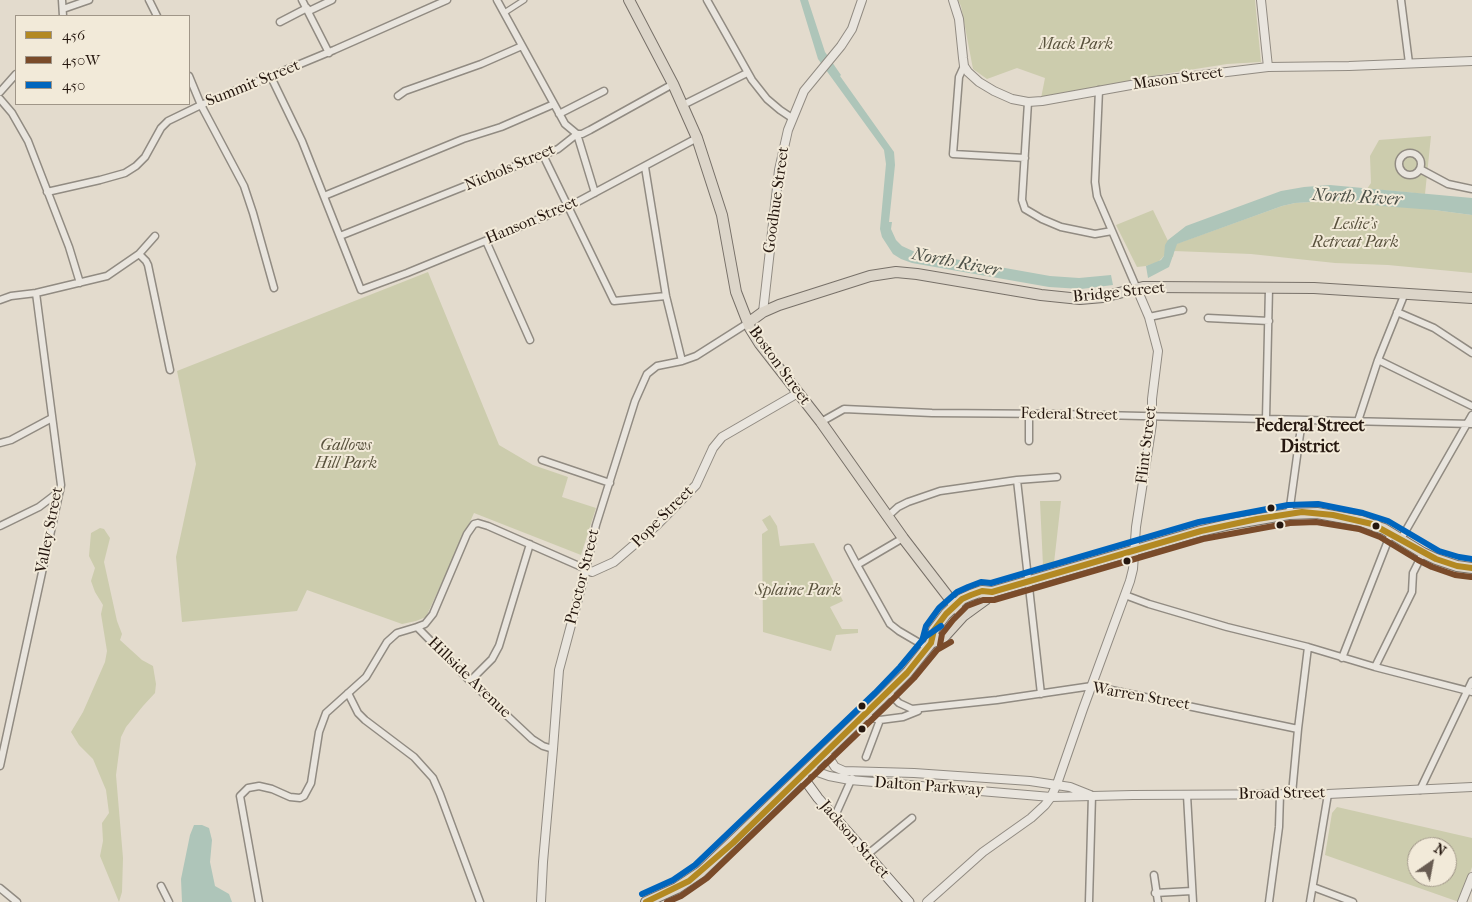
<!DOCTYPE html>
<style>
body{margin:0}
#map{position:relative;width:1472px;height:902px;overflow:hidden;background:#e3dbcd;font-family:"IM FELL French Canon",serif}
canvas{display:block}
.legend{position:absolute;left:15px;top:15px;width:175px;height:90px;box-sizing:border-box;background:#f2ead9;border:1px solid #a09688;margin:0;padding:6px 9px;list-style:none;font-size:15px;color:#25170f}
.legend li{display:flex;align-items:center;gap:10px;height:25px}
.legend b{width:25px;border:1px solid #a09688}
.north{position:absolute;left:1407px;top:837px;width:50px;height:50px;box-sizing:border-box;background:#f2ead9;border:1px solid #a09688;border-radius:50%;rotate:33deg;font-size:14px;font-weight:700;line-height:20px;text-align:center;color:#25170f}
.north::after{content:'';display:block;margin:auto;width:18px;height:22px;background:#685c52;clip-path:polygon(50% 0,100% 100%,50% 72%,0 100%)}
</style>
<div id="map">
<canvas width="1472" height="902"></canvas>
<ul class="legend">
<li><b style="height:6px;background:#b38922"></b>456</li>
<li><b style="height:6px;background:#7a4b2a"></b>450W</li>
<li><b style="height:6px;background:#0065bd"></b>450</li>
</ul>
<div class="north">N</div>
</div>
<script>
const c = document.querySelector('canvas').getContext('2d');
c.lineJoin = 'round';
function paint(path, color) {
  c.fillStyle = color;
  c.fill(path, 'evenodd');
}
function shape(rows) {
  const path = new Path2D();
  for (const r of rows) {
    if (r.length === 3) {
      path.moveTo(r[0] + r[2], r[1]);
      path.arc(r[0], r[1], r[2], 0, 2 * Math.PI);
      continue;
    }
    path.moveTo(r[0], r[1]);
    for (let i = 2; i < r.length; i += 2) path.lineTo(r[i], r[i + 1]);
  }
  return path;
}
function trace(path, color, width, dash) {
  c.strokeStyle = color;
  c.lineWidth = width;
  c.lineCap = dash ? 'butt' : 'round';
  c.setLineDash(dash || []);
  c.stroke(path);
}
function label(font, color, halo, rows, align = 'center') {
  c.font = font + ' "IM FELL French Canon",serif';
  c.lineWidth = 4;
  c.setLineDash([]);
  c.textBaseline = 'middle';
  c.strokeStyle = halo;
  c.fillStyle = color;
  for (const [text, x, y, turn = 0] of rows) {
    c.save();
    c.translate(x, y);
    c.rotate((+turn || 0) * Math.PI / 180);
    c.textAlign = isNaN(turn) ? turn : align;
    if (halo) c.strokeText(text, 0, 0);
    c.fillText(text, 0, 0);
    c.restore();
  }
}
paint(shape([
 [958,0,1255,0,1261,62,1227,64,1170,73,1041,98,1045,78,1017,68,987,79,973,69,961,6],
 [1431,136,1425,194,1372,189,1434,210,1472,215,1472,273,1388,265,1335,263,1251,254,1174,251,1173,257,1164,256,1158,262,1146,266,1137,267,1116,225,1153,210,1169,243,1176,244,1282,206,1295,203,1346,200,1358,202,1371,183,1370,156,1379,140],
 [428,272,499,445,533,465,568,477,562,497,596,508,581,555,474,513,426,617,416,621,402,624,307,590,297,611,182,622,176,557,196,464,177,371],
 [1040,501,1061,501,1054,563,1043,566],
 [770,515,777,526,780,546,814,543,843,601,830,607,842,629,858,629,858,633,836,635,831,651,763,632,762,534,768,530,762,520],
 [100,528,104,529,110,538,104,562,117,621,122,634,120,640,142,660,153,666,156,684,155,693,143,706,126,727,121,737,116,775,123,858,122,892,119,902,100,856,103,841,102,823,109,813,106,790,93,759,79,745,71,732,83,712,105,662,107,651,101,614,103,605,95,592,91,581,95,568,89,556,91,533],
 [1337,807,1472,838,1472,867,1459,902,1325,855,1332,813],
 [1417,847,1447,847,1447,877,1417,877]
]), '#ccccad');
paint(shape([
 [800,0,808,0,825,52,841,75,840,76,894,152,895,165,889,222,892,222,891,229,896,240,902,246,915,252,1050,276,1079,278,1111,275,1113,285,1081,289,1049,287,912,263,901,259,893,254,882,237,880,229,886,164,884,150,818,59],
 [1330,185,1472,198,1472,215,1434,210,1381,206,1346,200,1295,203,1282,206,1177,244,1169,267,1148,278,1146,266,1161,260,1164,256,1165,245,1168,240,1186,226,1281,191,1304,187],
 [194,825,202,825,209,828,212,840,210,862,215,886,229,894,232,902,182,902,181,879,190,835]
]), '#aec5b9');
const pedestrian = shape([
 [504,13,524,0]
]);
const minor = shape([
 [62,0,63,16],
 [149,0,157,16],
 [302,0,329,53],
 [497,0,565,124,577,134,595,193],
 [707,0,752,80,767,99,780,110,792,118],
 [1401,0,1409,63],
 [63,9,89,0],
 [309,11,332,0],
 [280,22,307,8],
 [964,66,959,77,953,154,1025,158],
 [189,76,201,105,244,186,253,213,274,288],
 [271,77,302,141,361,290,407,273,568,207,697,138],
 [1099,90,1095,182,1097,196,1137,289],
 [0,92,16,74],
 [398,96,405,91,481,64,522,46],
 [0,99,12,113,28,141,69,247,80,283],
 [1028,102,1022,200,1025,209,1042,219,1061,227,1095,234,1112,231],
 [683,105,747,73],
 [559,114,604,91],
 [1410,164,11],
 [543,155,614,301,666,296],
 [645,167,666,296,682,361],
 [1420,169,1448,184,1472,189],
 [47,192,100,180,125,173,136,166,145,157,161,128,168,121,201,105,334,50,447,0],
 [324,196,463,139,501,127,554,104],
 [340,236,558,149,577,134,582,134,590,130,673,84],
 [486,241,530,340],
 [139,254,146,261,148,265,170,370],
 [0,300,11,296,36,293,107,276,139,254,155,236],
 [1397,312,1434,328,1472,353],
 [1149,317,1183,310],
 [1208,318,1269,321],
 [1378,360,1472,406],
 [1029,414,1029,441],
 [1266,419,1269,288],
 [1358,421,1378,360,1405,293],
 [821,422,844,409,932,413,1059,414,1472,424],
 [0,443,11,440,52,418],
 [542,460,610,483],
 [1017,480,1041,694],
 [1289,514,1302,420],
 [887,517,898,507,908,502,940,491,1017,480,1057,477],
 [0,526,39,507,60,491],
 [903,538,857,565,890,624,899,631,928,648],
 [1401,539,1472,415],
 [848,548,857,565],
 [1125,595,1149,604,1227,627,1308,647,1375,667,1472,692],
 [417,627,425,624,433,614,467,534,474,524,478,523,488,526,586,569,596,525,635,401,647,374,657,366,682,361,696,356,748,323],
 [1342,658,1391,533],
 [1375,667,1412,592,1413,573,1423,553],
 [470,681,492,659,499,646,530,544],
 [888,692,899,703,912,709,997,700,1092,686,1298,729],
 [348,693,358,713,365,720,414,757,433,778,440,794,480,902],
 [864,716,880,720,903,717,918,711],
 [866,757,880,720],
 [0,766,61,485,36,293],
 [1420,790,1472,681],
 [1292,794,1298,729,1308,647],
 [1187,795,1193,902],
 [835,816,852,778],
 [868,854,912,818],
 [1154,875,1158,902],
 [161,886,169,902],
 [1313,887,1353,902],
 [0,888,17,902],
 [1155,893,1192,891],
 [259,902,240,796,248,788,259,786,272,789,290,797,300,798,304,796,311,783,319,732,326,713,366,677,387,642,397,633,417,627,470,681,532,739,543,746,553,749],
 [1089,902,1092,795],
 [1269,902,1279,827,1280,794],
 [1310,902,1328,794]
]);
const tertiary = shape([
 [953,0,959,19,963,58,964,66,968,72,979,82,994,91,1012,99,1028,102,1042,101,1153,81,1268,67,1349,66,1472,61],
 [1261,0,1268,67],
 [763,312,779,170,788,130,804,91,841,46,852,29,862,0],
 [826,753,835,767,844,771,914,773,1030,781,1070,787,1090,795],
 [809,769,829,776,850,780,1051,797,1133,795,1328,794,1472,787],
 [541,902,543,862,553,749,559,670,586,569,592,572,614,562,657,525,696,485,713,448,722,437,798,393],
 [927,902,983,852,1031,818,1045,805,1051,797,1057,784,1083,709,1130,581,1133,569,1136,527,1152,424,1152,399,1158,351,1149,317,1137,289],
 [1462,902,1472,877]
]);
const secondary = shape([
 [802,776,818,798,909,902]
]);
const primary = shape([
 [629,0,673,84,697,138,722,215,736,292,750,328,760,344,821,422,903,538,963,616],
 [748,323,763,312,779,305,870,276,896,272,917,274,1041,295,1080,299,1103,297,1143,287,1150,287,1314,288,1472,298],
 [931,643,934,630,946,614,962,599,971,595,982,591,992,592,1201,531,1231,524,1289,514,1317,513,1361,521,1384,529,1423,553,1436,559,1457,566,1472,568],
 [646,902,677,888,701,872,881,699,907,673,931,643,944,637,963,616,985,600,992,592]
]);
trace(pedestrian, '#918b82', 7);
trace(minor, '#918b82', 9);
trace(tertiary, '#918b82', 10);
trace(secondary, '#777068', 11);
trace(primary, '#777068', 12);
trace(pedestrian, '#e9e5de', 4.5);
trace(minor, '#e9e5de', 6);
trace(tertiary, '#e9e5de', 8);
trace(secondary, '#e9e5de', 9);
trace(primary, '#dcd5c9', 10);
trace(shape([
 [646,902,689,881,733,843,907,673,931,643,934,630,946,614,962,599,971,595,982,591,992,592,1201,531,1257,519,1302,512,1333,515,1372,524,1436,559,1457,566,1472,568]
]), '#b38922', 6);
trace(shape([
 [940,645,942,634,953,620,967,606,983,600,994,600,1203,539,1290,523,1316,522,1359,529,1380,537,1418,560,1432,567,1455,575,1471,577],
 [667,902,681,896,707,878,887,705,914,678,937,650,951,642]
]), '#7a4b2a', 6);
trace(shape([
 [922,641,926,626,939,608,957,592,968,587,981,582,991,583,1199,522,1288,505,1318,504,1363,513,1388,521,1439,551,1459,557,1472,559],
 [642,894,673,880,695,865,875,693,900,667,925,637,941,626]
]), '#0065bd', 6);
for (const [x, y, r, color] of [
 [1271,508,4.5,"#25170f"],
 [1280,525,4.5,"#25170f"],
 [1376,526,4.5,"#25170f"],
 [1127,561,4.5,"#25170f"],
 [862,706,4.5,"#25170f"],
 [862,729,4.5,"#25170f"]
]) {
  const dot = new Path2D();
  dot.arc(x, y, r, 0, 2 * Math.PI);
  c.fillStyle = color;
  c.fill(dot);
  trace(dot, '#f2ead9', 2);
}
label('italic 16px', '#59523d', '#f2ead9', [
 ["Mack Park",1076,45],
 ["Leslie's",1355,225],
 ["Retreat Park",1355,243],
 ["Gallows",346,446],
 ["Hill Park",346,464],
 ["Splaine Park",798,591]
]);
label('16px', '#25170f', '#f2ead9', [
 ["Mason Street",1178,79,-8],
 ["Summit Street",253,84,-22],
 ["Nichols Street",510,168,-23],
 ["Goodhue Street",777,200,-82],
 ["Hanson Street",532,221,-23],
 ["Bridge Street",1119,293,-6],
 ["Boston Street",779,366,54],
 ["Federal Street",1069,415,1],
 ["Flint Street",1147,445,-83],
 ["Pope Street",663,517,-45],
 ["Valley Street",50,530,-79],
 ["Proctor Street",583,577,-76],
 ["Hillside Avenue",469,678,44],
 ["Warren Street",1141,697,10],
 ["Dalton Parkway",929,787,4],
 ["Broad Street",1282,794,-1],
 ["Jackson Street",854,840,49]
]);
label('italic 18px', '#4d5148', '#f2ead9', [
 ["North River",1357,198,3],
 ["North River",956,263,11]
]);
label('bold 18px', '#25170f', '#f2ead9', [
 ["Federal Street",1310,427],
 ["District",1310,448]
]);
</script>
